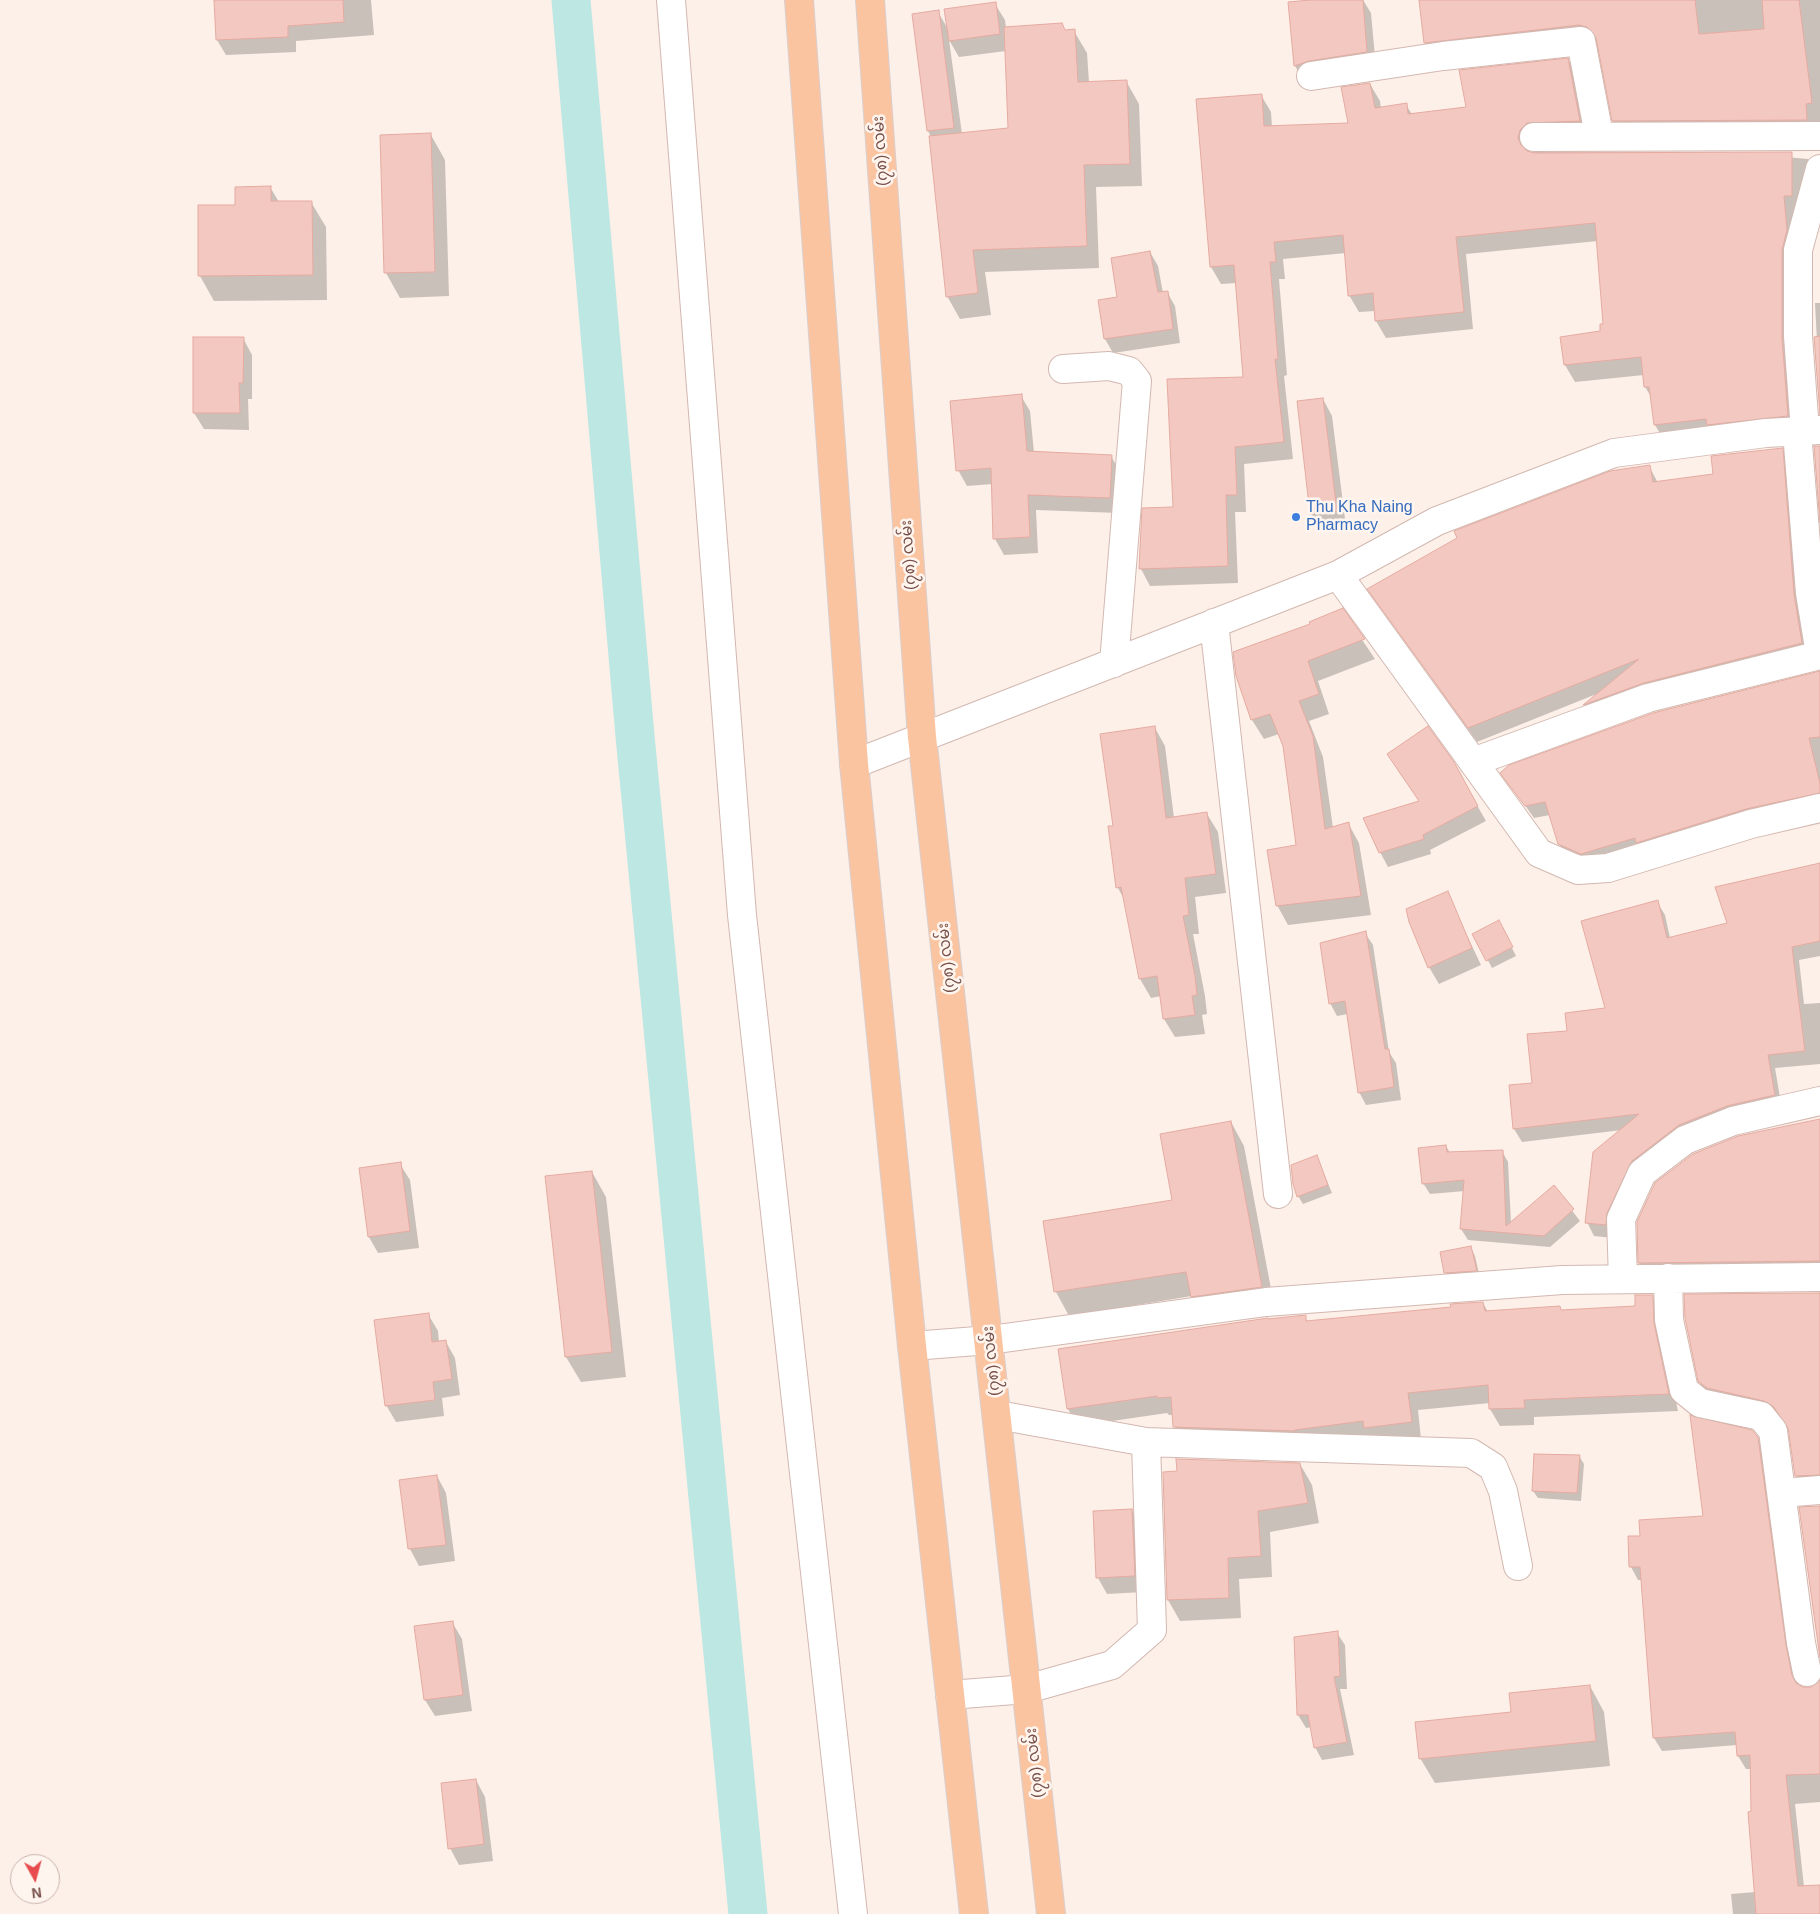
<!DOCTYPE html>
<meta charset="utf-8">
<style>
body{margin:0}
#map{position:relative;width:1820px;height:1914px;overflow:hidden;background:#fdf0e9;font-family:Arial,sans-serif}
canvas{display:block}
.north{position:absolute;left:10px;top:1854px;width:50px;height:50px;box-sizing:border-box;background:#fff5ef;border:1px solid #c9b3ad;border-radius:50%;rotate:173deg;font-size:14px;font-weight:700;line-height:20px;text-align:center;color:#78514b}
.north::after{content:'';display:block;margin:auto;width:18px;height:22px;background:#e74d4f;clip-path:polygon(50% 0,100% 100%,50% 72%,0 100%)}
</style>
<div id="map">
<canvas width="1820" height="1914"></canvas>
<div class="north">N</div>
</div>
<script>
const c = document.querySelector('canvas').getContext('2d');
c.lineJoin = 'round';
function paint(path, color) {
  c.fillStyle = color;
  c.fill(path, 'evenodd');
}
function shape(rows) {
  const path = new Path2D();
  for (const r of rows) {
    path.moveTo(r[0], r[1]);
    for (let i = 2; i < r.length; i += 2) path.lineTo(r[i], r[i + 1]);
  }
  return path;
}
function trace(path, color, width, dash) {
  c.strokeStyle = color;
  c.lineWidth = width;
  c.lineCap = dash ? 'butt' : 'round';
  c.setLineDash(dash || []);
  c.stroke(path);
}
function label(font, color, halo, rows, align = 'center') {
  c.font = font + ' Arial,"Noto Sans Myanmar",sans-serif';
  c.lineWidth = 5;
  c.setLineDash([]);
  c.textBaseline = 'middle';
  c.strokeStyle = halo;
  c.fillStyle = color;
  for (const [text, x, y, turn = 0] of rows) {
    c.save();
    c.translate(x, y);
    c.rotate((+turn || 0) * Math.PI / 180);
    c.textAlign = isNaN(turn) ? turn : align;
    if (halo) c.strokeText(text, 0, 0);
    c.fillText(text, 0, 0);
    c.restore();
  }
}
paint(shape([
 [216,0,371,0,374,35,296,41,296,52,226,55,217,40],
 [1324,0,1363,0,1371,13,1376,68,1305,82,1295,66],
 [1419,0,1820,0,1820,124,1621,134,1613,121,1596,40,1588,38,1432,56,1425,43],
 [995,4,1005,20,1006,28,1074,31,1087,53,1089,82,1126,81,1139,104,1142,186,1096,187,1099,268,985,272,991,315,960,319,947,296,931,137,928,131,938,12,948,29],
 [949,40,959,57,1006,51,1009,129,962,134],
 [1568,59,1578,77,1589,138,1530,147,1528,152,1742,153,1808,159,1818,176,1797,433,1665,442,1655,425,1652,398,1645,387,1644,375,1575,382,1565,365,1562,338,1602,332,1605,325,1598,241,1466,254,1473,329,1386,338,1376,321,1375,311,1359,312,1349,295,1346,253,1283,259,1285,279,1279,279,1287,375,1284,376,1293,459,1244,464,1246,512,1235,512,1238,583,1150,586,1141,569,1244,378,1236,283,1221,284,1211,267,1197,100,1261,95,1271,112,1272,127,1350,124,1370,84,1380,101,1381,109,1406,105,1412,114,1467,108],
 [431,135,445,160,449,296,400,298,386,273],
 [270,187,279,202,311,202,326,227,327,300,214,301,200,276,236,206],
 [1150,252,1158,266,1163,293,1167,292,1175,306,1180,343,1113,353,1105,339,1119,299],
 [1815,303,1820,303,1820,401],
 [243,338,252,355,252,399,248,399,249,430,204,429,194,413],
 [1021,396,1030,411,1034,453,1111,456,1120,472,1119,513,1036,510,1038,553,1004,555,995,539,993,484,967,486,958,470],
 [1323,399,1332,416,1346,527,1321,530,1311,514],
 [1782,449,1790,463,1810,658,1592,719,1584,705,1599,693,1477,742,1369,590,1649,466,1658,483,1715,475],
 [1342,610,1375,659,1318,681,1329,714,1309,721,1323,757,1333,828,1348,823,1359,843,1371,915,1288,925,1277,905,1298,846,1284,745,1279,734,1264,739,1252,720,1237,675,1311,625],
 [1820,672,1820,807,1589,867,1567,857,1559,844,1550,815,1534,818,1502,773],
 [1155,728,1165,746,1174,818,1207,814,1218,832,1226,893,1195,897,1199,934,1193,934,1205,996,1207,1014,1202,1015,1205,1034,1175,1037,1164,1019,1161,996,1151,998,1140,979,1125,901,1118,888,1114,827],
 [1453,763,1486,821,1430,850,1431,854,1388,867,1380,852,1420,802,1397,769],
 [1820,864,1820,956,1799,960,1804,1004,1820,1003,1820,1064,1775,1068,1782,1109,1735,1119,1635,1180,1613,1238,1594,1236,1587,1222,1622,1130,1522,1142,1514,1129,1510,1086,1533,1084,1568,1032,1607,1009,1657,902,1665,915,1670,938,1728,924],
 [1447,893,1481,965,1439,984,1429,967],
 [1503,930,1516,956,1492,968,1474,934],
 [1365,933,1373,945,1389,1052,1396,1063,1401,1100,1366,1105,1359,1092,1348,1014,1337,1016,1330,1003],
 [1820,1120,1820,1274,1647,1276,1639,1263,1638,1222,1738,1137],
 [1231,1122,1244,1146,1275,1310,1206,1320,1192,1296,1069,1316,1056,1292,1045,1222,1173,1201],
 [1446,1146,1450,1153,1502,1151,1508,1162,1511,1223,1554,1187,1580,1221,1550,1247,1468,1240,1461,1229,1465,1191,1430,1194,1423,1183],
 [1317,1157,1332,1193,1303,1204,1298,1196],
 [400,1164,410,1180,419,1248,378,1253,369,1237],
 [592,1172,606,1197,626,1377,581,1382,566,1357,547,1177],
 [1471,1248,1475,1256,1480,1278,1450,1281,1446,1273],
 [1820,1294,1820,1489,1804,1489,1796,1476,1790,1431,1782,1419,1773,1414,1707,1395,1699,1381],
 [1652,1296,1662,1313,1663,1341,1678,1411,1534,1417,1534,1425,1500,1426,1490,1409,1490,1403,1418,1410,1421,1439,1185,1444,1175,1427,1173,1415,1169,1415,1167,1413,1078,1426,1068,1409,1059,1350,1305,1317,1308,1323,1453,1309,1483,1303,1488,1312,1562,1311,1636,1307],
 [428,1314,438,1331,439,1342,446,1342,455,1358,460,1395,442,1398,444,1416,396,1422,386,1405],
 [1757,1438,1765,1452,1798,1685,1810,1689,1820,1682,1820,1802,1795,1804,1804,1887,1820,1886,1820,1914,1733,1914,1731,1894,1756,1892,1751,1769,1746,1769,1738,1756,1737,1745,1662,1751,1654,1738,1642,1580,1638,1580,1631,1567,1629,1538,1641,1537,1704,1517],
 [1579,1456,1584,1464,1581,1501,1538,1498,1533,1491],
 [1300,1464,1312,1485,1319,1523,1270,1532,1272,1577,1239,1579,1241,1618,1180,1621,1168,1600,1164,1473],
 [437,1476,446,1493,455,1561,419,1566,410,1549,401,1481],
 [1132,1510,1141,1527,1144,1592,1107,1594,1098,1578],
 [452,1622,462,1639,472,1711,435,1716,425,1700],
 [1337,1633,1345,1645,1347,1689,1340,1689,1354,1755,1322,1760,1315,1747,1312,1727,1306,1728,1298,1715],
 [1590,1686,1604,1712,1610,1766,1435,1783,1420,1758],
 [476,1780,485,1797,493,1861,459,1865,450,1848]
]), '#0003');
trace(shape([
 [571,0,635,736,748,1914]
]), '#bce7e3', 39);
const building = shape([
 [214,0,343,0,344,22,288,26,288,37,216,40,214,0],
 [1310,0,1363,0,1367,52,1309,61,1294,66,1288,2,1310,0],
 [1419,0,1695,0,1699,34,1764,29,1762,0,1799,0,1812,103,1806,104,1807,120,1612,121,1596,38,1587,27,1579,25,1424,43,1419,0],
 [996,2,1000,34,949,41,944,9,996,2],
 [939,10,954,128,927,131,912,14,939,10],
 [1062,23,1065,30,1075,29,1078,82,1127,80,1130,164,1084,165,1087,246,973,250,978,293,946,297,929,136,1008,128,1004,27,1062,23],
 [1568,58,1580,121,1527,123,1520,130,1518,138,1521,145,1527,151,1534,153,1792,152,1792,196,1784,196,1787,230,1782,250,1782,337,1788,416,1707,425,1706,419,1654,425,1649,387,1644,387,1641,357,1564,365,1560,337,1600,331,1600,324,1603,324,1595,223,1456,237,1464,312,1375,321,1373,293,1348,296,1343,235,1274,242,1276,262,1270,262,1278,359,1275,359,1284,442,1235,447,1237,495,1226,495,1228,566,1139,569,1142,508,1173,507,1167,379,1243,377,1234,265,1210,267,1196,99,1262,94,1264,126,1348,123,1341,87,1370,83,1375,108,1407,103,1408,114,1466,107,1459,70,1568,58],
 [431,133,435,272,384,273,380,135,431,133],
 [271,186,271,201,312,201,313,275,198,276,198,205,235,205,235,187,271,186],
 [1150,251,1158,292,1168,291,1173,329,1104,339,1098,300,1117,297,1111,258,1150,251],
 [1820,336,1820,415,1814,337,1820,336],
 [193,337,244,337,243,383,239,383,240,413,193,413,193,337],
 [1022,394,1027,451,1112,455,1110,498,1028,495,1030,537,993,539,991,468,956,471,950,401,1022,394],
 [1323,398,1337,511,1310,514,1297,401,1323,398],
 [1814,446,1820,446,1820,523,1814,446],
 [1783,448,1794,594,1802,643,1644,683,1583,705,1639,659,1468,728,1367,589,1457,538,1454,531,1610,471,1650,465,1653,482,1713,474,1711,456,1783,448],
 [1343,608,1365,639,1308,661,1319,694,1299,701,1313,736,1325,829,1349,822,1361,896,1276,906,1267,850,1296,845,1283,746,1270,714,1251,720,1236,676,1233,652,1310,624,1309,622,1343,608],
 [1820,671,1820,737,1809,738,1820,783,1820,793,1746,809,1636,843,1635,838,1581,854,1558,844,1545,802,1525,806,1500,773,1509,765,1653,713,1820,671],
 [1155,726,1166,818,1207,812,1216,874,1185,878,1189,915,1183,916,1195,976,1197,995,1192,996,1195,1015,1163,1019,1157,976,1139,979,1121,887,1116,888,1108,826,1113,826,1100,734,1155,726],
 [1428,726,1454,762,1478,806,1423,835,1424,839,1379,853,1363,818,1419,801,1387,754,1428,726],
 [1820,863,1820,941,1792,947,1805,1051,1768,1055,1775,1095,1727,1106,1679,1125,1632,1161,1607,1213,1606,1225,1585,1223,1593,1152,1639,1114,1513,1129,1509,1085,1532,1083,1527,1034,1567,1031,1565,1013,1605,1008,1581,921,1658,900,1667,938,1727,923,1715,887,1820,863],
 [1448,891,1472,948,1428,968,1409,922,1406,909,1448,891],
 [1499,920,1513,947,1486,961,1472,934,1499,920],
 [1366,931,1385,1049,1389,1049,1394,1087,1358,1093,1345,1001,1329,1004,1320,943,1366,931],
 [1820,1119,1820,1261,1638,1263,1637,1222,1655,1183,1693,1154,1738,1136,1820,1119],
 [1231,1121,1262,1287,1191,1297,1186,1272,1054,1292,1043,1221,1172,1200,1160,1134,1231,1121],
 [1446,1145,1447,1152,1503,1150,1506,1226,1554,1185,1574,1209,1544,1236,1460,1229,1464,1180,1422,1184,1418,1148,1446,1145],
 [1317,1155,1328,1185,1297,1197,1293,1184,1291,1165,1317,1155],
 [401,1162,410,1231,368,1237,359,1168,401,1162],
 [592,1171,612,1352,565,1357,545,1176,592,1171],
 [1471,1246,1477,1271,1444,1273,1440,1252,1471,1246],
 [1820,1293,1820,1475,1795,1476,1788,1428,1773,1406,1764,1401,1707,1388,1698,1381,1685,1318,1684,1294,1820,1293],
 [1635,1295,1653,1295,1654,1323,1669,1394,1524,1400,1525,1408,1489,1409,1488,1385,1408,1393,1412,1422,1364,1428,1363,1421,1295,1430,1295,1431,1173,1427,1171,1397,1157,1398,1157,1396,1067,1409,1058,1349,1268,1318,1268,1319,1306,1315,1306,1321,1451,1307,1450,1304,1483,1302,1485,1311,1560,1306,1561,1310,1635,1306,1635,1295],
 [429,1313,432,1342,446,1340,452,1379,433,1382,435,1400,385,1406,374,1320,429,1313],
 [1690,1415,1752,1430,1758,1437,1786,1645,1792,1675,1796,1683,1803,1687,1811,1687,1820,1680,1820,1774,1786,1775,1798,1886,1820,1885,1820,1914,1756,1914,1748,1812,1751,1811,1750,1755,1737,1756,1735,1732,1653,1738,1640,1567,1629,1567,1628,1536,1640,1536,1639,1520,1703,1516,1690,1415],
 [1534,1454,1580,1455,1577,1493,1532,1491,1534,1454],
 [1176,1459,1300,1463,1308,1503,1258,1511,1261,1556,1228,1558,1229,1598,1167,1600,1163,1472,1177,1471,1176,1459],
 [437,1475,446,1545,408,1549,399,1480,437,1475],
 [1820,1506,1820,1658,1799,1507,1820,1506],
 [1132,1509,1135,1576,1096,1578,1093,1511,1132,1509],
 [453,1621,463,1695,424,1700,414,1626,453,1621],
 [1338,1631,1340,1676,1334,1677,1347,1742,1314,1748,1308,1715,1297,1715,1294,1637,1338,1631],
 [1590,1685,1596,1741,1419,1759,1415,1722,1511,1712,1509,1693,1590,1685],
 [476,1779,484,1844,448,1849,441,1783,476,1779]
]);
paint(building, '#f3c8c0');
trace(building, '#e5aaa0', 1);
const minor = shape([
 [671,0,742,915,853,1914],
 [1311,76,1443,56,1581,41,1599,135],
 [1534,137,1820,136],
 [1063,369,1109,366,1129,371,1137,381,1114,663],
 [1805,431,1798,336,1798,250,1820,169],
 [1797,432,1810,593,1820,654],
 [1338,575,1539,853,1578,870,1608,868,1751,824,1820,808],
 [1214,623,1278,1194],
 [1473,762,1648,698,1820,655],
 [854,764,1338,575,1437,521,1614,453,1766,433,1820,430],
 [1668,1278,1669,1320,1684,1390,1700,1403,1761,1416,1773,1431,1801,1643,1807,1672],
 [1623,1279,1621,1219,1642,1173,1685,1140,1733,1121,1820,1101],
 [912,1346,990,1340,1266,1302,1562,1280,1820,1277],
 [1146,1442,1471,1453,1493,1467,1503,1491,1518,1566],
 [1782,1493,1820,1490],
 [950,1695,1027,1689,1112,1665,1152,1630,1146,1442,998,1415]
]);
const major = shape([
 [799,0,854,764,912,1346,974,1914],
 [870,0,922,737,1051,1914]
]);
trace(minor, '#d2b8b0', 30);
trace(major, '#d9cecd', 30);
trace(minor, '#fff', 28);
trace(major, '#fbc4a1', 28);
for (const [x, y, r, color] of [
 [1296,517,5,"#3f7fe0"]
]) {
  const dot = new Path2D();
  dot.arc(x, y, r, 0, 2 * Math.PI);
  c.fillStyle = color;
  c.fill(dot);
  trace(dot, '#fff5ef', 2);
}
label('16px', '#78514b', '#fff5ef', [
 ["(၇၈) လမ်း",881,151,-94],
 ["(၇၈) လမ်း",909,555,-94],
 ["(၇၈) လမ်း",947,958,-96],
 ["(၇၈) လမ်း",992,1361,-96],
 ["(၇၈) လမ်း",1035,1763,-96]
]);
label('16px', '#366cbe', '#fff5ef', [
 ["Thu Kha Naing",1306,508],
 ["Pharmacy",1306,526]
], 'left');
</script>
